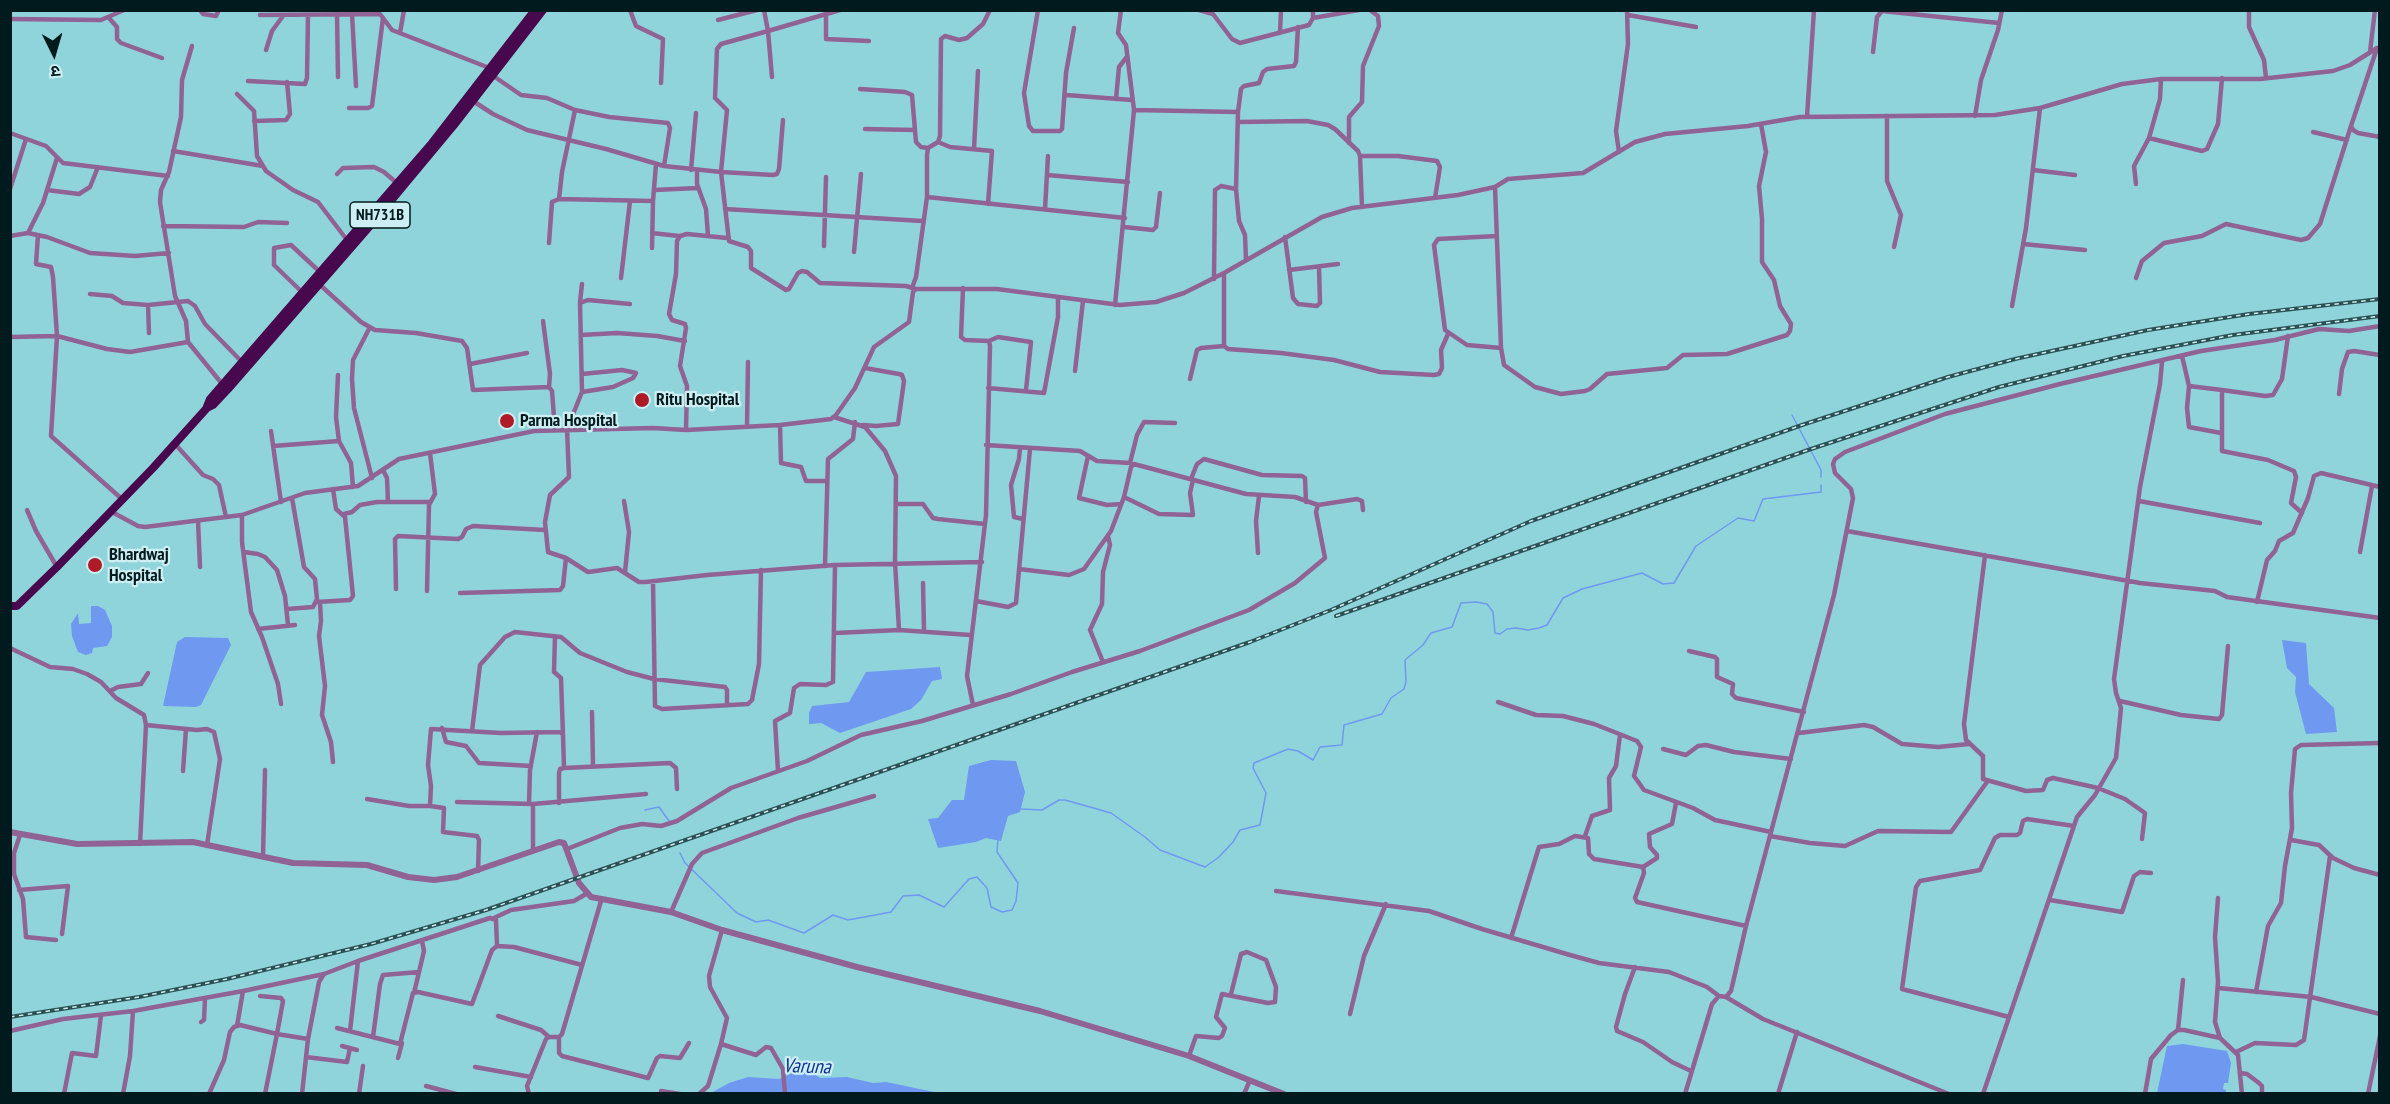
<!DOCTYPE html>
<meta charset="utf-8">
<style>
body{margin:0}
#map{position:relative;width:2390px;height:1104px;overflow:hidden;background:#90d4db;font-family:"PT Sans Narrow","Noto Sans Devanagari",sans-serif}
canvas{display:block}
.frame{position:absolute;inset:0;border:12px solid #001a1d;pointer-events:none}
.north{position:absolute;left:24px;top:24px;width:60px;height:60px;-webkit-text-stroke:4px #cdeef2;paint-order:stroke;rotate:175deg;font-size:16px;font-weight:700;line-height:24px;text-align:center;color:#001a1d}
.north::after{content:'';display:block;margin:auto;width:21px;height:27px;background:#001a1d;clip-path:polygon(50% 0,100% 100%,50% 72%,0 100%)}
</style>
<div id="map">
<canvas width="2390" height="1104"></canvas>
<div class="frame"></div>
<div class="north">उ</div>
</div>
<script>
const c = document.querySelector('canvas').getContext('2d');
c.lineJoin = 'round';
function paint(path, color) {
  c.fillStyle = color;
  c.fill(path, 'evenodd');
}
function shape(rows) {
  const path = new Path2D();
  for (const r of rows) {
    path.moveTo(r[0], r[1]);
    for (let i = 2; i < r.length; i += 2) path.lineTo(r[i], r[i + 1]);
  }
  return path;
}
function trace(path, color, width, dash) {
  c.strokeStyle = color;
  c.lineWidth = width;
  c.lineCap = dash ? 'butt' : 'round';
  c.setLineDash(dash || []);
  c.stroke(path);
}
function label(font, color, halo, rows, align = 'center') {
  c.font = font + ' "PT Sans Narrow",sans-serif';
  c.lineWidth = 4.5;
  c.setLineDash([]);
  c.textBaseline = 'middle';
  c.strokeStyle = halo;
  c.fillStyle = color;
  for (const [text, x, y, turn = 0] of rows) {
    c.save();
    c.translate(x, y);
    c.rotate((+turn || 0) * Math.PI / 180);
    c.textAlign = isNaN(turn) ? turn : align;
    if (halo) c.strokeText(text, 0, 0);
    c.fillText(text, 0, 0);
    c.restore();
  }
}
paint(shape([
 [91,606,98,606,105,610,112,626,112,637,107,646,93,648,92,653,86,655,78,652,72,636,71,624,78,613,79,624,91,623],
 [185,637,228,638,231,645,201,705,196,707,163,706,177,642],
 [2282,640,2306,643,2309,684,2334,708,2337,732,2306,734,2295,692,2296,677,2287,668],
 [940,667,942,679,932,681,921,700,911,709,840,733,821,723,809,724,809,713,812,706,849,702,866,672],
 [991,760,1016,761,1025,792,1020,812,1008,816,1001,841,986,838,976,842,938,848,928,819,938,818,952,800,964,800,969,766],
 [2183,1044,2227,1051,2231,1063,2228,1083,2224,1083,2223,1089,2226,1090,2226,1093,2157,1093,2167,1046],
 [794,1072,814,1074,820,1078,847,1077,873,1083,886,1082,939,1093,709,1094,729,1083,748,1077,779,1079]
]), '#6f98f1');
trace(shape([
 [1792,415,1821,470,1821,477],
 [1021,809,1042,810,1059,800,1065,800,1111,813,1145,837,1160,850,1205,867,1219,857,1233,842,1240,830,1260,825,1266,793,1253,768,1254,763,1288,749,1298,751,1313,760,1320,747,1342,745,1344,725,1382,714,1391,698,1404,689,1406,682,1405,660,1423,645,1431,633,1452,627,1461,603,1476,602,1487,604,1493,612,1495,633,1500,634,1507,629,1516,628,1528,630,1539,628,1547,625,1563,598,1582,589,1642,573,1663,584,1674,583,1696,546,1738,518,1754,521,1763,499,1821,492,1821,485],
 [645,810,659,807,669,821],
 [680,853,685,863,737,913,756,922,768,920,804,933,833,915,848,920,891,912,903,896,919,895,944,907,969,879,977,877,987,888,991,907,1002,912,1012,910,1016,901,1018,883,997,852,998,838]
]), '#6f98f1', 1.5);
trace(shape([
 [200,10,203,14,216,16,219,10],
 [630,10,636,26,663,39,661,83],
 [764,10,768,31,721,44,717,49,715,98,727,110,721,172,773,175,777,174,779,169,783,120],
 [1038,10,1024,93,1029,126,1033,131,1060,131,1062,129,1066,73,1074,28],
 [1199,10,1213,14,1232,39,1240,43,1309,25,1313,18,1313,10],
 [2249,10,2249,27,2264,60,2266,78],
 [337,13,338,77],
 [352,14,356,86],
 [260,15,380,14,392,30,492,69],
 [826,15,826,39,869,41],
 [1628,15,1696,27],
 [109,18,117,27,117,39,121,43,162,58],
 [1313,18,1359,10],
 [10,19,101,20,124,10],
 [718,20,757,10],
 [400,33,404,10],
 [1280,33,1281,10],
 [192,46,182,80,181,117,169,172,161,190,160,202,175,296,186,321,188,342,223,385],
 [2377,48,2351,126,2353,130,2358,133,2380,137],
 [266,50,272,31,283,16],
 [1873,52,1877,17,1882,11,1999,23],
 [2370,52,2375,10],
 [492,75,521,95,547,98,575,110,609,117,668,123,670,128,664,166],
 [772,77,768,31,840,10],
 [248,81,305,84,307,78,308,15],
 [860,89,905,92,912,95,916,142,921,147,928,148],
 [237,94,254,111,257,156,266,171,293,190,318,202,347,240],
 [1066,95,1132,100],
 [1116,99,1119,67,1126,58],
 [473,101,493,114,527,130,606,149,664,166,721,172,729,241,748,247,751,251,751,268,786,290,789,289,798,273,802,271,807,272,820,283,906,286,916,289],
 [349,108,368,108,372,106,383,18],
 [575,110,562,172,559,199,653,201,656,164],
 [1134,110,1238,112],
 [1887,116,1887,181,1901,215,1894,247],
 [1975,116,1981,80,1998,30,2002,10],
 [1807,117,1814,10],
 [254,121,286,120,290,114,287,82],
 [1238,122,1307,121,1328,125,1335,129,1358,151,1360,156,1362,207],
 [865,129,915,130],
 [2313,132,2347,140],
 [10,133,46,146,63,163,168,176],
 [2149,138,2202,151,2207,149,2218,124,2222,78],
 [938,142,950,147,992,151,988,204],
 [1349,143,1349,117,1362,102,1363,66,1379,26,1378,16,1370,10],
 [974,149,978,71],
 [173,151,263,166],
 [1619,152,1616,131,1628,44,1627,10],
 [1360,156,1398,156,1437,161,1440,167,1435,198],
 [691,170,696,113],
 [697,170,697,184,706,209,708,236],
 [2033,170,2075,175],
 [337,174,343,168,374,167,384,172,398,184],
 [1047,175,1128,182],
 [2136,184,2134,166,2149,138,2160,99,2161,79],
 [1495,187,1501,348,1504,365,1535,387,1561,394,1585,391,1590,389,1607,374,1667,368,1683,355,1727,354,1787,335,1790,331,1791,324,1780,306,1774,280,1762,262,1762,219,1759,186,1766,152,1761,124],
 [10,189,26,139],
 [47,190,79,194,90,187,98,167],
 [654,190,698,188],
 [927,197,1125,218],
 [725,209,922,221],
 [1045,209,1048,156],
 [163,226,244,227,258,222,287,223],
 [1124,227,1153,230,1156,227,1160,193],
 [28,233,43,203,57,158],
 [652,233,679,236],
 [38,235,36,264,51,267,53,277,57,336,51,436,123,500],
 [10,236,28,233,47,237,90,253,135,256,169,253],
 [1497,236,1438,239,1434,245,1445,330,1467,345,1501,348],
 [1285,237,1293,298,1298,304,1317,306,1320,303,1319,267],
 [549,243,552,202,559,199],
 [2023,244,2085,250],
 [824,246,826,177],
 [652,248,653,201],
 [854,252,861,174],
 [1246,260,1245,235,1239,221,1236,189,1238,112,1241,89,1244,86,1259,83,1263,72,1267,69,1294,66,1296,62,1298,27],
 [1289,270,1338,264],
 [1224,273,1224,346,1228,349,1281,353,1334,360,1380,372,1434,375,1439,374,1442,368,1441,350,1448,334],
 [621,278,630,201],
 [2136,278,2142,261,2164,243,2202,236,2226,224,2301,240,2308,238,2320,224,2351,126],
 [1214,279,1215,190,1221,186,1236,189],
 [319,284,361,322,375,330,416,333,462,341,467,348,473,390,549,387,552,391,555,430],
 [912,288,916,277,927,197,927,155,928,148,938,142,940,136,941,39,945,36,959,40,967,38,983,24,990,10],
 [963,288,961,337,965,340,989,341,990,346,986,515,967,676,973,705],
 [303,293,274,265,274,248,291,245,321,273],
 [90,294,112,296,123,303,148,305,188,301,195,306,205,324,242,362],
 [580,302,582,284],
 [630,304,588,300,580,303,582,392,567,429,569,477,550,495,545,522,548,552,566,558,588,572,617,568,639,582,646,582,707,575,835,565,982,562],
 [148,305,149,333],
 [1115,305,1134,110,1126,45,1118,33,1121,10],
 [2012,306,2026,228,2040,108],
 [543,321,550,374,549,387],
 [370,327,353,360,352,379,354,408,372,478],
 [581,335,617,333,657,336,685,341],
 [10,337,57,336,107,349,130,352,188,342],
 [989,341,998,337,1031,342,1026,390],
 [2182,356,2189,386,2222,390,2222,451,2268,460,2294,471,2296,477,2291,503,2302,513],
 [470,364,527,353],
 [1075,371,1083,301],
 [582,374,622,370,636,373,633,378,613,387,582,392],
 [338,375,336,417,339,441,351,463,353,487],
 [1190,379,1197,350,1201,348,1224,346],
 [2189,386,2187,408,2189,427,2221,433],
 [988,388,1044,393,1058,317,1058,297],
 [2222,390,2265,396,2273,395,2282,379,2288,336],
 [2339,394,2342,369,2348,352,2354,351,2380,355],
 [834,417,865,427,885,451,896,476,895,562,899,630],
 [780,425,781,463,801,467,806,481,827,481],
 [863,425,876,426,898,424,904,381,902,375,899,374,865,368],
 [747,426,748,362],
 [686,430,687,386,680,366,686,328,685,324,672,320,669,314,676,274,677,241,680,236,687,234,727,238],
 [271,431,281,502],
 [175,444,203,475,213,479,219,485,226,517],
 [986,445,1080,451,1097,461,1130,463],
 [273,446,339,441],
 [1020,448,1019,459,1011,485,1014,517,1023,519],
 [1088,456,1079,498,1107,505,1121,504],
 [1130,463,1137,435,1144,422,1175,423],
 [383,470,387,478,388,502],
 [1191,479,1197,464,1204,459,1262,475,1302,476,1305,478,1306,502],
 [1124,497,1159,514,1193,515,1190,493,1193,480],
 [624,501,629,532,625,572],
 [2139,501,2260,523],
 [896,504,923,504,933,518,938,519,985,524],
 [27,510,36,531,57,567],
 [112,512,138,526,145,527,242,515,305,493,358,486,399,459,534,431,653,428,686,430,780,425,831,419,836,415,855,388,874,347,909,322,913,292,916,289,997,289,1120,305,1156,302,1184,293,1224,273,1322,217,1352,208,1458,195,1495,187,1508,179,1583,173,1635,142,1665,134,1748,126,1800,117,1995,115,2040,108,2122,84,2161,79,2260,79,2333,71,2350,65,2377,48],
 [344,514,352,512,360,505,377,502,429,502],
 [242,515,242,542,251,612,262,637,278,684,281,704],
 [198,521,200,567],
 [1847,531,2140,583,2215,591,2227,597,2380,618],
 [244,552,258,554,265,557,277,570,285,596,288,625],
 [2360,552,2372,486],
 [1258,553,1256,521,1259,496],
 [1985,555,1964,724,1966,740,1983,756,1983,779,2026,791,2043,790,2047,780,2053,778,2098,788,2125,799,2145,813,2142,839],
 [825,566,828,459,853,439,855,422],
 [1019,569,1069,575,1084,569,1111,531,1124,497,1131,467,1134,464,1246,494,1295,497,1318,505],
 [653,581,655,706,662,709,748,704,752,700,759,664,761,570],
 [923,583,924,630],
 [396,589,395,539,398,536,458,539,462,537,466,529,473,526,545,530],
 [427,591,429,505,435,494,430,453],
 [460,593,560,590,563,586,566,558],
 [976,601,1008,607,1016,603,1030,449],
 [317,602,350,600,353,596,345,517,336,509,333,489],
 [320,602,321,621,319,636,325,686,322,715,331,742,333,762],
 [2257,602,2267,560,2275,551,2279,541,2293,533,2308,498,2314,476,2321,473,2380,487],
 [287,609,313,607,317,599,315,579,304,567,292,498],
 [258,629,295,625],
 [835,633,899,630,970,635],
 [555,636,554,672,561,678,563,735],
 [10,648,50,667,73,669,87,674,101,682,116,698,144,715,146,725,140,844],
 [1689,651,1715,657,1717,659,1717,677,1733,684,1732,694,1736,698,1804,712],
 [1103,662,1090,630,1102,604,1103,572,1110,545,1108,536],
 [110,691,118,687,141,684,148,673],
 [2120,701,2181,715,2219,719,2222,715,2228,646],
 [1498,702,1536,715,1563,716,1594,724,1637,741,1641,747,1634,776,1644,790,1693,808,1715,820,1771,832],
 [592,712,593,766],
 [146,725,197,730,207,729,214,732,220,759,207,845],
 [442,728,446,742,466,746,479,763,531,766],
 [472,731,480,665,505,637,515,632,561,637,580,653,627,672,654,679,725,687,727,690,727,705],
 [1799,733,1864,725,1873,727,1902,744,1938,747,1969,744],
 [1663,749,1686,755,1698,746,1706,745,1734,752,1791,759],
 [183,771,186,729],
 [778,771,775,721,790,713,794,688,800,684,826,685,833,682,835,565],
 [367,799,409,806,430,806],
 [457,802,533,804,646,794],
 [559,803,559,773,560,769,564,768,670,763,676,768,677,789],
 [529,804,530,770,537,732],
 [20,835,14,853,14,874,23,899,26,937,56,940],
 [1585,836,1592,816,1610,810,1609,778,1616,766,1620,735],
 [1770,836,1810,843,1845,846,1878,831,1951,832,1987,782],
 [2291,840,2319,845,2333,858,2354,868,2380,875],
 [567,849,620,828,642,824,661,826,677,821,731,788,807,761,861,735,922,721,1011,694,1072,672,1140,651,1249,610,1295,583,1325,558,1316,512,1318,505,1357,499,1362,501,1363,510],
 [533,850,533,804],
 [263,857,265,770],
 [1643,867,1657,858,1657,855,1650,847,1649,834,1672,824,1676,803],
 [478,871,479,840,477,836,443,832,444,808,430,806,431,786,428,765,431,729,501,733,561,732,563,735,564,768],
 [19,890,68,886,62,934],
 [1276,891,1429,911,1482,929,1570,955,1599,963,1669,972,1707,987,1719,996],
 [2218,898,2215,937,2218,982,2215,1022,2220,1038,2238,1055,2242,1094],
 [2050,900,2122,912,2134,876,2140,872,2151,873],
 [671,912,692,864,702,853,798,818,874,796],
 [494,918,511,910,574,901,586,894],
 [722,930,709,976,710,987,727,1018,721,1044,756,1055,766,1047,771,1048,783,1069,785,1094],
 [1511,938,1539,847,1559,844,1575,836,1588,838,1589,854,1594,859,1643,867,1644,873,1635,898,1637,902,1746,926],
 [1635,967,1625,994,1616,1027,1617,1031,1643,1042,1672,1062,1691,1071],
 [2218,988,2311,997,2380,1014],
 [2256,992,2268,926,2281,903,2285,866,2292,828,2291,793,2295,749,2301,745,2380,743],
 [414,993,424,951,422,941],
 [1726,997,1763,1019,1949,1094],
 [1350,1014,1364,956,1386,904],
 [498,1016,541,1030,549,1037],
 [2009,1017,1902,989,1916,887,1920,881,1980,870,1995,838,2000,835,2017,835,2020,833,2023,821,2027,819,2074,826],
 [201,1022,204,1020,205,998],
 [237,1026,243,991],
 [337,1028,400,1044,413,993,418,992,472,1004,492,950,497,946,514,947,582,965],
 [2178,1030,2183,980],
 [10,1031,63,1019,133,1011,243,991,324,974],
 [350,1031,358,961],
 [373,1037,380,984,383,975,419,972],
 [559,1037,559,1053,562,1056,648,1078,657,1058,660,1056,680,1058,689,1043],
 [342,1046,357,1050],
 [2236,1052,2255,1043,2296,1045,2304,1040,2330,856],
 [1189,1056,1196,1036,1219,1038,1222,1036,1225,1028,1216,1017,1222,994,1268,1003,1275,1002,1276,987,1266,960,1247,952,1241,954,1231,994],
 [306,1057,347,1062,350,1048],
 [398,1058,402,1043],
 [475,1067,531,1077],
 [2240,1073,2247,1074,2259,1083,2262,1086,2262,1094],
 [426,1086,456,1094],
 [661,1091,680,1094],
 [64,1094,72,1053,96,1056,101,1015],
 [123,1094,130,1056,133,1011],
 [209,1094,224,1060,230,1032,234,1027,240,1025,277,1034,283,1001,281,998,260,996],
 [265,1094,277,1034,308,1039],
 [302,1094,308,1039,319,982,324,974,358,961,490,918,496,920,497,946],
 [359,1094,363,1066],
 [529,1094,527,1086,546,1039,549,1037,559,1037,562,1034,601,901],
 [699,1094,708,1086,721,1044],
 [1244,1094,1250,1080],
 [1685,1094,1712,1004,1719,996,1726,997,1731,991,1746,926,1834,595,1853,498,1851,489,1835,473,1833,464,1835,459,1845,452,1945,414,2060,384,2201,351,2275,340,2319,329,2349,331,2380,326],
 [1778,1094,1797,1032],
 [1983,1094,2077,817,2095,795,2116,758,2121,708,2116,693,2114,679,2140,487,2160,384,2162,362],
 [2145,1094,2151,1059,2171,1035,2178,1030,2184,1030,2220,1038],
 [2368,1094,2380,1036]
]), '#906394', 4.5);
trace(shape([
 [10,832,77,844,193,842,293,863,367,865,408,877,434,880,457,877,559,842,564,843,579,883,591,897,671,912,722,930,857,967,1040,1011,1189,1056,1284,1094]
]), '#906394', 6);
trace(shape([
 [207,408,213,405,228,389,375,220,454,125,543,10],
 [10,606,17,606,57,567,153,468,206,409,210,399,432,143,535,10]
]), '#47084d', 8);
const rail = shape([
 [1336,616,1811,449,1999,387,2123,356,2233,335,2380,316],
 [10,1017,139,997,227,979,371,944,486,910,1250,642,1331,610,1531,521,1802,425,1948,377,2015,359,2148,330,2249,314,2380,299]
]);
trace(rail, '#2a5054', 4);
trace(rail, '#cdeef2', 1.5, [4.5]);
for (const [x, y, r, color] of [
 [642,400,8,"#ae1a26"],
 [507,421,8,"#ae1a26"],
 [95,565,8,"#ae1a26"]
]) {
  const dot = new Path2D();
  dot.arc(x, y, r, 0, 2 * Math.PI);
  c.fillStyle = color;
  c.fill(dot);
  trace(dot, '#cdeef2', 2);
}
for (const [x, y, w] of [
 [380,215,60]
]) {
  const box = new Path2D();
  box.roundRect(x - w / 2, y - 13, w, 26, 4.5);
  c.fillStyle = '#cdeef2';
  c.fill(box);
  trace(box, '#001a1d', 1.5);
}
label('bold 16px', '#001a1d', null, [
 ["NH731B",380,215]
]);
label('bold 18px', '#001a1d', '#cdeef2', [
 ["Ritu Hospital",656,400],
 ["Parma Hospital",520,421],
 ["Bhardwaj",109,555],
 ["Hospital",109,576]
], 'left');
label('italic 20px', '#0c3195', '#cdeef2', [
 ["Varuna",807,1067,2]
]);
</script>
